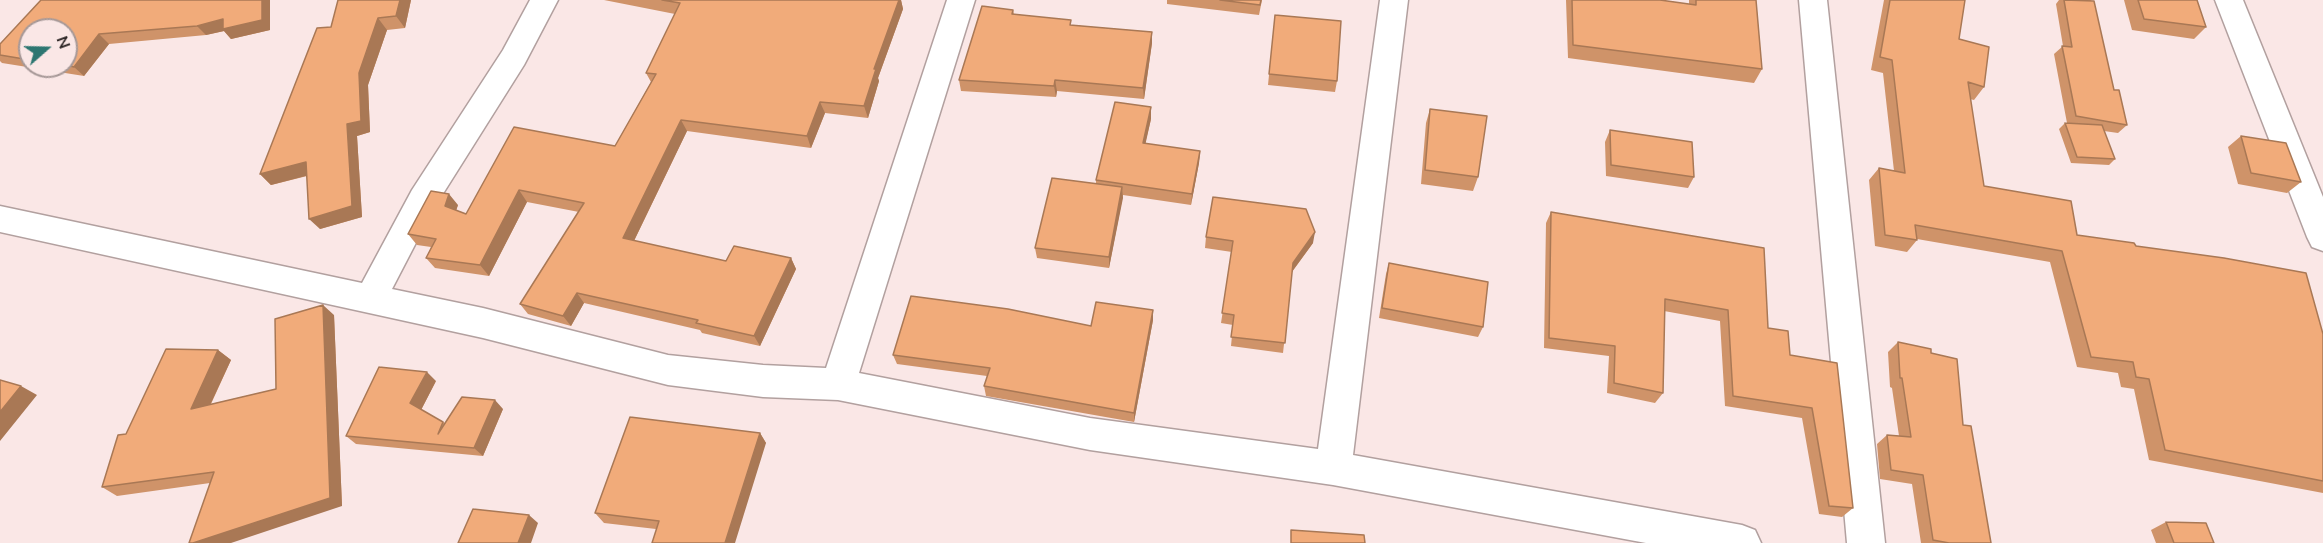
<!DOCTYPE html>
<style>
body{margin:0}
#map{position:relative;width:2323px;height:543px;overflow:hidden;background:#fae7e6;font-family:"Nunito Sans",sans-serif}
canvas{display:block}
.north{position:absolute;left:18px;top:18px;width:60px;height:60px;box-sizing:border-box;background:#fae7e6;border:2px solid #a69897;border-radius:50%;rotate:70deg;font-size:16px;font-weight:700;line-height:24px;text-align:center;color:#282121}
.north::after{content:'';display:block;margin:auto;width:21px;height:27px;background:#2d7671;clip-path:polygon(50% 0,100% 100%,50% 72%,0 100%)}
</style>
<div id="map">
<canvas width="2323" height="543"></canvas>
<div class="north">N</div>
</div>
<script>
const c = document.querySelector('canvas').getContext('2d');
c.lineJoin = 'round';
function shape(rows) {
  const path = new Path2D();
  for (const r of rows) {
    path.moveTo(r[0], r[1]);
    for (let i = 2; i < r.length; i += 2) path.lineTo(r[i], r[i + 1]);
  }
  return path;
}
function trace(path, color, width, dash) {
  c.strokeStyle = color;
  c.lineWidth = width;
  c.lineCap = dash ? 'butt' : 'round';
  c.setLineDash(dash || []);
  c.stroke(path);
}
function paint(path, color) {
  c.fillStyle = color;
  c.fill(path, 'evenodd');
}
const minor = shape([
 [530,0,558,0,524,65,434,208,392,289,483,308,668,355,763,365,826,368,947,0,975,0,859,373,1090,418,1318,449,1380,0,1408,0,1353,455,1742,525,1755,530,1761,543,1646,543,1333,485,1090,450,838,400,763,397,668,385,483,338,0,232,0,206,362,283,412,190,503,50,530,0],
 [1799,0,1827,0,1885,543,1847,543,1799,0],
 [2215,0,2243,0,2323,197,2323,251,2312,247,2307,237,2215,0]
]);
trace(minor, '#b2a09f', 3);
paint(minor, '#fff');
paint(shape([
 [41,0,270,30,231,39,224,31,206,35,109,44,84,76,2,63,0,61,0,44],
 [30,30,66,30,66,66,30,66],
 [411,0,405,28,387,30,368,85,370,132,357,136,362,217,320,229,307,176,271,185,260,174,331,27],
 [604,0,901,0,903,9,878,78,879,81,868,118,825,113,811,148,687,131,634,241,726,261,791,258,796,269,760,346,702,333,700,330,584,303,571,326,528,314,520,304,579,212,527,202,489,276,435,268,426,258,431,247,417,245,408,234,458,205,456,210,466,214,615,146,651,82,646,73,675,14],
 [1167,0,1262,0,1259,15,1167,4],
 [1566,0,1660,0,1689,4,1689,0,1756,0,1762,69,1754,83,1568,58],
 [1884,0,1965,0,1959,39,1984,87,1974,100,1970,99,1984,186,2077,235,2136,246,2323,334,2323,493,2149,460,2134,389,2121,387,2118,373,2077,367,2050,262,1917,239,1917,240,1907,252,1875,246,1869,180,1879,168,1894,171,1883,73,1871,70],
 [2059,0,2091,0,2114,90,2127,125,2118,133,2104,131,2115,159,2109,165,2071,163,2059,129,2065,123,2067,123,2054,54,2063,46,2056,4],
 [2124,0,2197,0,2206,27,2194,39,2132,30],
 [1013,10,1014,14,1071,25,1152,32,1152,43,1144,99,1057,91,1056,97,961,91,959,80],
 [1275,15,1337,81,1335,92,1268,85],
 [1430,109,1478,177,1473,191,1421,184,1426,123],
 [1151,119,1145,144,1200,151,1199,163,1191,205,1123,195,1109,268,1037,258,1035,248,1096,183,1096,180],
 [1610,130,1694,177,1688,188,1606,176,1605,142],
 [2241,136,2301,182,2287,193,2238,184,2228,147],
 [1551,212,1768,328,1790,355,1853,508,1842,517,1819,514,1802,418,1725,406,1720,321,1664,311,1663,393,1655,403,1607,393,1609,356,1544,348,1546,223],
 [1206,237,1313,243,1292,272,1283,353,1231,346,1233,325,1221,323,1232,252,1205,248],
 [1389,263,1483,327,1478,337,1379,318,1386,274],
 [334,315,342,506,210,483,117,496,102,487,126,434,218,350,231,360,211,404,276,389],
 [1153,320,1134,422,986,396,984,386,987,376,897,364,893,355,1091,326],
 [1898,342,1931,353,1963,425,1991,543,1921,543,1912,484,1880,479,1877,444,1887,435,1899,436,1892,388,1890,387,1888,352],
 [436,381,421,410,445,423,503,409,483,456,356,444,346,436],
 [760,433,766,443,656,529,604,523,595,513],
 [2166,522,2214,543,2156,543,2151,530]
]), '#cf9369');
paint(shape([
 [262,0,270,0,270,30,231,39,224,31,206,35,197,26,223,19],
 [400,0,411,0,405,28,396,16],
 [899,0,901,0,903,9,878,78,879,81,868,118,864,106,874,69],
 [378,18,387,30,368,85,370,132,357,136,362,217,320,229,309,219],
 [1152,32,1152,43,1144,99,1143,88],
 [99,34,109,44,84,76,74,67],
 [1055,80,1057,91,1056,97,1054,86],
 [820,102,825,113,811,148,807,136],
 [1151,107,1151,119,1143,155,1143,143],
 [681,120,687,131,630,249,623,238],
 [1200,151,1199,163,1191,205,1192,194],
 [306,162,317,173,271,185,260,174],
 [1122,187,1123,198,1109,268,1109,257],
 [519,190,527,202,489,276,480,265],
 [449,194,458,205,454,217,445,206],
 [1315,232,1313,243,1291,273,1293,263],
 [791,258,796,269,760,346,754,336],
 [577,293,584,303,571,326,563,316],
 [323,305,334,315,342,506,231,543,193,543],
 [1153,310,1153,320,1134,422,1134,413],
 [218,350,231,360,204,418,191,409],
 [427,372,436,381,420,412,410,403],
 [21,386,37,395,0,441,0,412],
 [495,400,503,409,483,456,474,448],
 [760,433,766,443,735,543,725,543],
 [529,515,538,523,531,543,518,543]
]), '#a97855');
const building = shape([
 [41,0,262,0,262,20,223,29,223,19,197,26,99,34,74,67,66,65,66,30,30,30,30,60,0,55,0,44,41,0],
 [338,0,400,0,396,16,378,18,359,73,361,121,347,124,352,206,309,219,306,162,260,174,317,28,331,27,338,0],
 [662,0,899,0,874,69,876,69,864,106,820,102,807,136,681,120,623,238,726,261,734,246,791,258,754,336,696,323,698,320,577,293,563,316,520,304,584,203,519,190,480,265,426,258,436,239,408,234,431,191,449,194,445,206,466,214,514,127,615,146,656,74,646,73,680,3,662,0],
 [1220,0,1261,0,1260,5,1220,0],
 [1572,0,1660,0,1696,5,1696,0,1756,0,1762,69,1573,45,1572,0],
 [1890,0,1965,0,1959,39,1989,47,1984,87,1968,82,1984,186,2071,201,2077,235,2134,243,2136,246,2224,258,2306,273,2323,334,2323,481,2165,450,2149,379,2136,377,2133,362,2091,357,2062,251,1915,225,1917,240,1885,235,1879,168,1905,173,1892,60,1880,57,1890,0],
 [2064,0,2094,1,2114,90,2119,90,2127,125,2076,116,2062,46,2072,47,2064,0],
 [2138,0,2197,0,2206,27,2144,19,2138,0],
 [982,6,1013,10,1012,14,1071,20,1070,25,1152,32,1143,88,1055,80,1054,86,959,80,982,6],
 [1275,15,1341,21,1337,81,1269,74,1275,15],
 [1115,102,1151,107,1143,143,1200,151,1192,194,1096,180,1115,102],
 [1430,109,1487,116,1478,177,1425,170,1430,109],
 [2065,123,2102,125,2115,159,2077,157,2065,123],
 [1610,130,1692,142,1694,177,1611,165,1610,130],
 [2241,136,2286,143,2301,182,2251,173,2241,136],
 [1052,178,1122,187,1109,257,1035,248,1052,178],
 [1213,197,1306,209,1315,232,1293,263,1285,343,1231,337,1234,315,1222,313,1233,241,1206,237,1213,197],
 [1551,212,1764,248,1768,328,1788,331,1790,355,1837,363,1853,508,1829,506,1812,408,1733,396,1728,310,1665,299,1663,393,1614,383,1615,346,1549,338,1551,212],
 [1389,263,1488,282,1483,327,1382,308,1389,263],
 [911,296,1008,309,1091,326,1096,302,1153,310,1134,413,984,386,990,368,893,355,911,296],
 [323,305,330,498,193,543,189,543,214,472,102,487,118,435,126,434,166,349,218,350,191,409,276,389,275,319,323,305],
 [1898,342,1931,349,1931,353,1957,359,1963,425,1971,426,1991,543,1949,543,1933,540,1923,475,1891,470,1887,435,1911,437,1902,378,1900,378,1898,342],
 [379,367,427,372,410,403,443,422,438,434,462,397,495,400,474,448,346,436,379,367],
 [0,380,21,386,0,412,0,380],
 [630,417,760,433,725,543,652,543,659,521,595,513,630,417],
 [473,509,529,515,518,543,458,543,473,509],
 [2166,522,2206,523,2214,543,2174,543,2166,522],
 [1291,530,1364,535,1365,543,1291,543,1291,530]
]);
paint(building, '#f1ab7a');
trace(building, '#a97855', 1.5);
</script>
